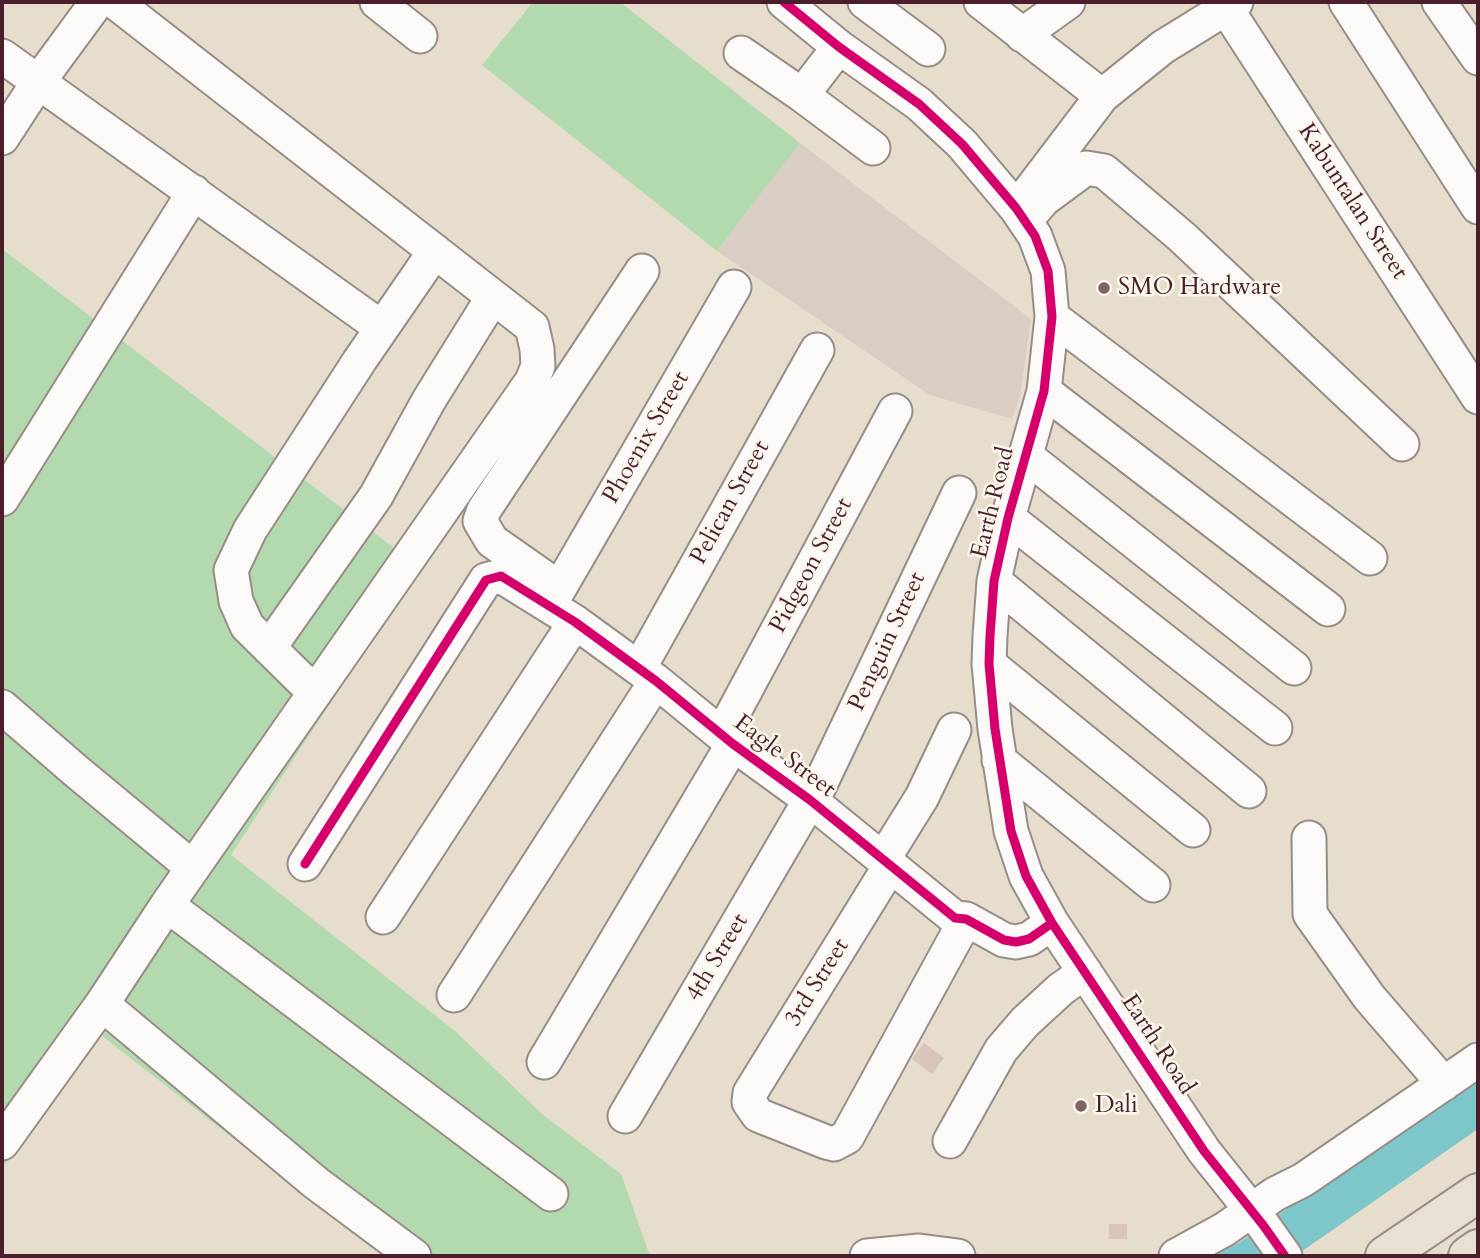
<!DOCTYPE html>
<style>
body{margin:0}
#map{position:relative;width:1480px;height:1258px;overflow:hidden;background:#e7ddcd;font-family:Cardo,serif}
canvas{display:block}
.frame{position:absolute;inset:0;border:4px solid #4a1f2b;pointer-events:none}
</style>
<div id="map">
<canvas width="1480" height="1258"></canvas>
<div class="frame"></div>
</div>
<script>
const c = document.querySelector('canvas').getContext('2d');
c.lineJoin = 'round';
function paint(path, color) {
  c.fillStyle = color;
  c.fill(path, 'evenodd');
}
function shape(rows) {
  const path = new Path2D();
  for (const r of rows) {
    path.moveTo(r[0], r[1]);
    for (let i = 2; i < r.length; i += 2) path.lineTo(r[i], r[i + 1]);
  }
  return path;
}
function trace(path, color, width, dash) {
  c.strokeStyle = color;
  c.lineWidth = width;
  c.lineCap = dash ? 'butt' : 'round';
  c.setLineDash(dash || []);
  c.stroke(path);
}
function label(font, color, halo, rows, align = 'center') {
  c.font = font + ' Cardo,serif';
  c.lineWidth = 5;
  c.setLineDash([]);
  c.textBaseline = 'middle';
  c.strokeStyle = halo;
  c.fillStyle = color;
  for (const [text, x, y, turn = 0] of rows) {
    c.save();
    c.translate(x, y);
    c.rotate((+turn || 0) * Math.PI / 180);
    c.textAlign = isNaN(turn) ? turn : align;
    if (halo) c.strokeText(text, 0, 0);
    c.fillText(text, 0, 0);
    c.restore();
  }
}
paint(shape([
 [800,143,1031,319,1020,397,1012,419,930,395,717,251]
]), '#dacdc4');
paint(shape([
 [533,2,620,2,800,143,717,251,482,65],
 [2,249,419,567,231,855,455,1031,542,1114,621,1174,650,1256,384,1256,97,1032,2,1169]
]), '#b3daaf');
paint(shape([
 [1478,1072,1478,1129,1295,1256,1212,1256,1239,1243]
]), '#7dc7ca');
paint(shape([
 [924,1043,944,1058,932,1074,912,1059],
 [1109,1224,1127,1224,1127,1239,1109,1239]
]), '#d7c5bb');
const minor = shape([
 [377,2,420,36],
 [784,2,839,47,919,104,962,144,1016,208,1035,236,1048,271,1052,317,1044,391,1008,518,994,581,990,636,989,664,995,729,1011,831,1026,876,1052,923,1204,1151,1263,1225,1285,1256],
 [865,2,928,49],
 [981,2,1102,96],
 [1346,2,1478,207],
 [1439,2,1478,58],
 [1226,8,1478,397],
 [1022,35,1068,2],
 [741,53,802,95,839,47],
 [2,56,382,328],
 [802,95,873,148],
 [2,138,39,81,97,2],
 [1023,200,1102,96,1163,47,1236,2],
 [1025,221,1044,199,1086,168,1104,171,1182,237,1402,444],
 [1052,317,1370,558],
 [1044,391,1328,609],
 [1026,456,1294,668],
 [2,499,194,192],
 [1008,518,1275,728],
 [549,581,492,541,480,521,484,510,642,271],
 [994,581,1249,791],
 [559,589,734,287],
 [269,648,376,496,429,400,493,297],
 [646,656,817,350],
 [989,664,1193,830],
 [315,693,247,626,236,601,231,570,250,530,360,360,435,251],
 [2,707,76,771,193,868],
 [729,721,895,411],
 [999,760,1153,885],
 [817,791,959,493],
 [1309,838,1310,914,1369,997,1444,1084],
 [889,850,922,797,954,730],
 [305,864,486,580,501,576,575,622,656,681,733,744,810,800,955,918,966,919,1004,940,1016,942,1029,939,1052,923],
 [890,866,750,1093,749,1102,758,1115,826,1142,834,1144,847,1137,966,919],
 [167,905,551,1194],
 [383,917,575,622],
 [454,995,656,681],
 [102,1004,316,1183,414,1256],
 [544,1062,733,744],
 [625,1116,810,800],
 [950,1141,1001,1050,1025,1022,1061,989,1085,972],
 [2,1143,102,1004,167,905,532,381,538,366,537,349,532,327,115,2],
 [867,1256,919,1251,958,1256],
 [1176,1256,1225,1229,1275,1194,1303,1180,1478,1060]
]);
const major = shape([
 [1385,1256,1478,1193],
 [1468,1256,1478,1249]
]);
trace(minor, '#978c86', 37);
trace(major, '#978c86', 42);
trace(minor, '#fbfaf8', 33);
trace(major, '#e7e0d3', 38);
trace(shape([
 [784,2,839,47,919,104,962,144,1016,208,1035,236,1048,271,1052,317,1044,391,1008,518,994,581,990,636,989,664,995,729,1011,831,1026,876,1052,923,1204,1151,1263,1225,1285,1256],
 [305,864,486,580,501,576,575,622,656,681,733,744,810,800,955,918,966,919,1004,940,1016,942,1029,939,1052,923]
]), '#d6006c', 9);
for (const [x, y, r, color] of [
 [1104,288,7,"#816264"],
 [1081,1106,7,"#816264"]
]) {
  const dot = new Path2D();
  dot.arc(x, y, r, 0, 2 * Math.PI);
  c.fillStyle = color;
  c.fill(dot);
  trace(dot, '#fbf7ec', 2.5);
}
label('24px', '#4a1f2b', '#fbf7ec', [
 ["Kabuntalan Street",1352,202,57],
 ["Phoenix Street",647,438,-60],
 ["Pelican Street",731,503,-61],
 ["Earth Road",994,503,-76],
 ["Pidgeon Street",812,566,-62],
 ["Penguin Street",888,642,-65],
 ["Eagle Street",784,757,37],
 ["4th Street",718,958,-59],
 ["3rd Street",818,983,-58],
 ["Earth Road",1157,1045,57]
]);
label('24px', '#4a1f2b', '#fbf7ec', [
 ["SMO Hardware",1118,288],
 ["Dali",1095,1106]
], 'left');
</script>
